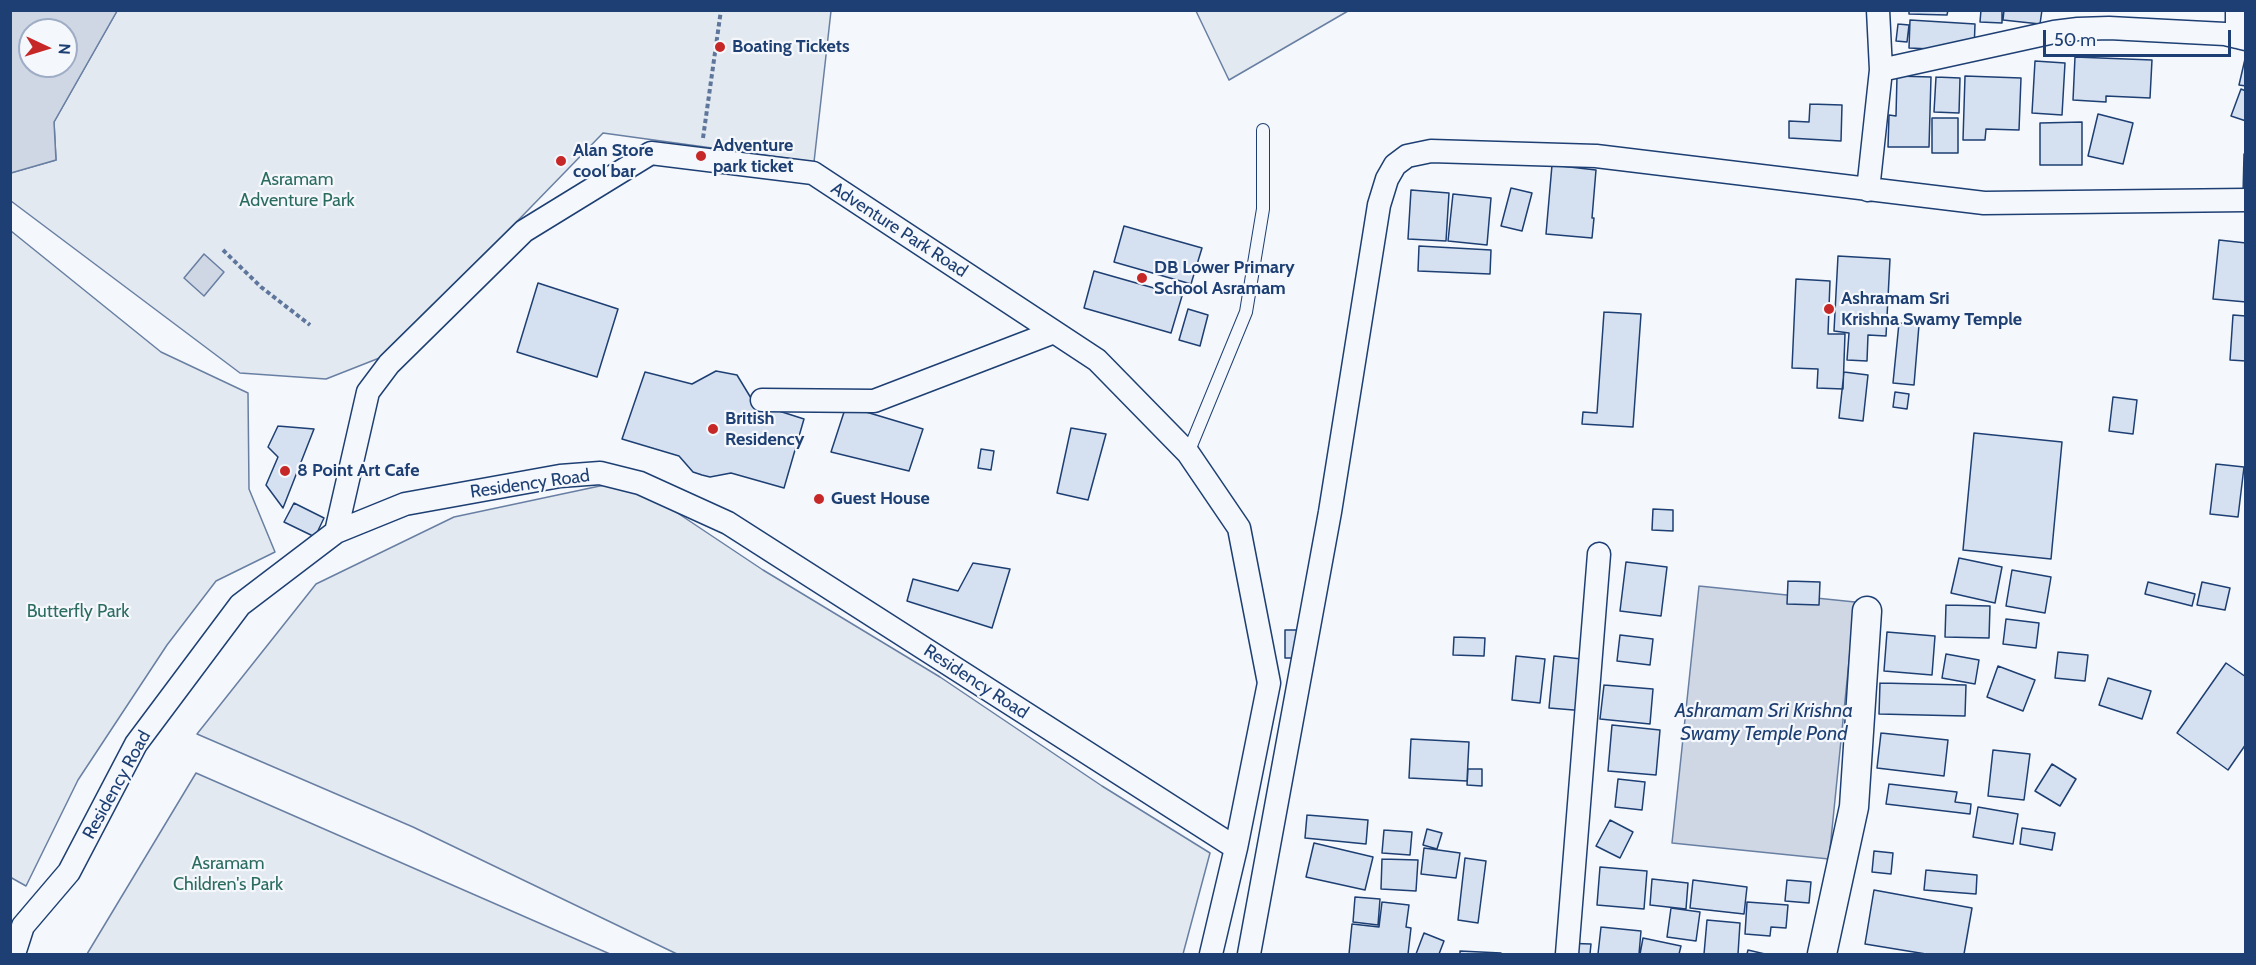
<!DOCTYPE html>
<style>
body{margin:0}
#map{position:relative;width:2256px;height:965px;overflow:hidden;background:#f4f7fb;font-family:Cabin,sans-serif}
canvas{display:block}
.frame{position:absolute;inset:0;border:12px solid #1d3f73;pointer-events:none}
.north{position:absolute;left:18px;top:18px;width:60px;height:60px;box-sizing:border-box;background:#f4f7fb;border:2px solid #9eadc5;border-radius:50%;rotate:94deg;font-size:16px;font-weight:700;line-height:24px;text-align:center;color:#1d3f73}
.north::after{content:'';display:block;margin:auto;width:21px;height:27px;background:#c62828;clip-path:polygon(50% 0,100% 100%,50% 72%,0 100%)}
.scale{position:absolute;left:2043px;top:30px;width:188px;height:27px;box-sizing:border-box;border:3px solid #1d3f73;border-top:0;padding-left:8px;font-size:18px;line-height:21px;white-space:nowrap;color:#1d3f73;-webkit-text-stroke:4px #f4f7fb;paint-order:stroke}
</style>
<div id="map">
<canvas width="2256" height="965"></canvas>
<div class="frame"></div>
<div class="north">N</div>
<div class="scale">50 m</div>
</div>
<script>
const c = document.querySelector('canvas').getContext('2d');
c.lineJoin = 'round';
function paint(path, color) {
  c.fillStyle = color;
  c.fill(path, 'evenodd');
}
function shape(rows) {
  const path = new Path2D();
  for (const r of rows) {
    path.moveTo(r[0], r[1]);
    for (let i = 2; i < r.length; i += 2) path.lineTo(r[i], r[i + 1]);
  }
  return path;
}
function trace(path, color, width, dash) {
  c.strokeStyle = color;
  c.lineWidth = width;
  c.lineCap = dash ? 'butt' : 'round';
  c.setLineDash(dash || []);
  c.stroke(path);
}
function label(font, color, halo, rows, align = 'center') {
  c.font = font + ' Cabin,sans-serif';
  c.lineWidth = 4.5;
  c.setLineDash([]);
  c.textBaseline = 'middle';
  c.strokeStyle = halo;
  c.fillStyle = color;
  for (const [text, x, y, turn = 0] of rows) {
    c.save();
    c.translate(x, y);
    c.rotate((+turn || 0) * Math.PI / 180);
    c.textAlign = isNaN(turn) ? turn : align;
    if (halo) c.strokeText(text, 0, 0);
    c.fillText(text, 0, 0);
    c.restore();
  }
}
const green = shape([
 [117,11,831,11,814,162,603,133,387,355,326,379,240,373,11,201,10,173,56,160,54,122,117,11],
 [1196,11,1348,11,1229,80,1196,11],
 [11,231,161,352,248,393,249,489,275,552,216,581,167,645,78,780,26,886,10,877,11,231],
 [628,480,763,570,940,677,1102,786,1210,853,1183,954,677,954,413,827,197,734,316,584,454,517,628,480],
 [196,773,610,954,87,954,196,773]
]);
paint(green, '#e3e9f0');
trace(green, '#687fa3', 1.5);
const water = shape([
 [11,10,117,11,54,122,56,160,11,173,11,10],
 [30,30,66,30,66,66,30,66,30,30],
 [204,254,224,272,204,296,184,278,204,254],
 [1699,586,1855,602,1829,859,1672,843,1699,586]
]);
paint(water, '#cfd7e4');
trace(water, '#687fa3', 1.5);
const building = shape([
 [1909,10,1948,10,1947,15,1909,14,1909,10],
 [1981,10,2002,10,2002,23,1980,22,1981,10],
 [2004,10,2042,10,2040,24,2003,20,2004,10],
 [1910,20,1975,24,1974,51,1909,48,1910,20],
 [1898,24,1909,25,1907,42,1896,41,1898,24],
 [2075,57,2152,60,2150,98,2106,96,2106,102,2073,100,2075,57],
 [2245,59,2246,59,2246,86,2239,85,2245,59],
 [2035,61,2065,63,2062,115,2032,113,2035,61],
 [1897,76,1931,77,1929,147,1888,147,1889,115,1896,116,1897,76],
 [1965,76,2021,78,2019,130,1986,129,1985,140,1963,140,1965,76],
 [1936,77,1960,78,1959,113,1934,112,1936,77],
 [2241,89,2246,91,2246,121,2231,116,2241,89],
 [1810,104,1842,105,1841,141,1789,138,1789,121,1809,122,1810,104],
 [2098,114,2133,123,2123,164,2088,156,2098,114],
 [1932,118,1958,118,1958,153,1932,153,1932,118],
 [2082,122,2082,165,2040,165,2040,123,2082,122],
 [2244,154,2246,154,2246,195,2243,195,2244,154],
 [1552,165,1596,170,1592,218,1594,218,1592,238,1546,234,1552,165],
 [1511,188,1532,193,1522,231,1501,226,1511,188],
 [1411,190,1449,193,1446,241,1408,239,1411,190],
 [1453,194,1491,198,1487,245,1448,241,1453,194],
 [1124,226,1202,248,1191,284,1114,262,1124,226],
 [2219,240,2246,243,2246,302,2213,299,2219,240],
 [1419,246,1491,250,1490,274,1418,271,1419,246],
 [1838,256,1890,259,1886,336,1868,335,1867,361,1847,360,1849,333,1834,331,1838,256],
 [1094,271,1182,296,1171,333,1084,308,1094,271],
 [1796,279,1830,281,1828,334,1845,334,1843,389,1817,388,1818,369,1792,368,1796,279],
 [538,283,618,309,597,377,517,352,538,283],
 [1188,309,1208,315,1200,346,1179,340,1188,309],
 [1604,312,1641,314,1633,427,1582,424,1583,412,1597,413,1604,312],
 [2233,315,2246,316,2246,361,2230,360,2233,315],
 [1899,323,1919,325,1914,385,1893,383,1899,323],
 [716,371,737,375,754,403,804,419,784,488,731,473,710,477,702,475,693,472,679,456,622,439,645,372,692,384,716,371],
 [1844,372,1868,375,1863,421,1839,418,1844,372],
 [1895,392,1909,394,1907,409,1893,407,1895,392],
 [2113,397,2137,400,2133,434,2109,431,2113,397],
 [846,406,923,429,909,471,831,452,846,406],
 [278,426,314,429,283,508,266,485,278,457,268,447,278,426],
 [1071,428,1106,434,1088,500,1057,493,1071,428],
 [1974,433,2062,442,2051,559,1963,550,1974,433],
 [981,449,994,451,991,470,978,468,981,449],
 [2216,464,2244,467,2238,517,2210,514,2216,464],
 [294,503,324,518,315,537,284,522,294,503],
 [1653,509,1673,510,1673,531,1652,530,1653,509],
 [1959,558,2002,567,1995,603,1951,593,1959,558],
 [1626,562,1667,567,1661,616,1620,611,1626,562],
 [973,563,1010,569,992,628,907,601,913,579,958,591,973,563],
 [2012,570,2051,577,2045,613,2006,606,2012,570],
 [1788,581,1820,582,1819,605,1787,604,1788,581],
 [2148,582,2195,594,2192,606,2145,594,2148,582],
 [2202,582,2230,588,2225,610,2197,605,2202,582],
 [1946,605,1990,606,1989,638,1945,637,1946,605],
 [2006,619,2039,623,2036,648,2003,644,2006,619],
 [1285,630,1299,630,1298,658,1285,658,1285,630],
 [1887,632,1935,636,1932,675,1884,671,1887,632],
 [1620,635,1653,639,1650,665,1617,661,1620,635],
 [1454,637,1485,638,1484,656,1453,655,1454,637],
 [2058,652,2088,655,2085,681,2055,678,2058,652],
 [1946,654,1979,660,1975,684,1942,678,1946,654],
 [1516,656,1545,659,1540,703,1512,700,1516,656],
 [1554,656,1591,660,1586,711,1549,708,1554,656],
 [2226,663,2246,677,2246,744,2228,770,2177,733,2226,663],
 [1998,666,2035,680,2023,711,1987,697,1998,666],
 [2108,678,2151,691,2142,719,2099,705,2108,678],
 [1880,683,1966,685,1965,716,1879,714,1880,683],
 [1604,685,1653,689,1650,724,1600,719,1604,685],
 [1612,725,1660,730,1656,775,1608,771,1612,725],
 [1881,733,1948,740,1944,776,1877,768,1881,733],
 [1411,739,1469,742,1467,781,1409,778,1411,739],
 [1993,750,2030,754,2024,800,1988,796,1993,750],
 [2052,764,2076,779,2060,806,2035,791,2052,764],
 [1468,769,1482,769,1482,786,1467,785,1468,769],
 [1618,779,1645,782,1642,810,1615,807,1618,779],
 [1889,784,1957,792,1955,802,1971,804,1970,814,1886,804,1889,784],
 [1978,807,2018,814,2013,844,1973,837,1978,807],
 [1307,815,1368,820,1366,844,1305,838,1307,815],
 [1610,820,1633,832,1620,858,1596,846,1610,820],
 [2022,828,2055,833,2052,850,2020,844,2022,828],
 [1427,829,1442,833,1437,849,1423,845,1427,829],
 [1384,830,1412,832,1410,855,1382,853,1384,830],
 [1314,843,1373,857,1365,890,1306,877,1314,843],
 [1424,848,1460,853,1456,878,1421,874,1424,848],
 [1874,851,1893,853,1891,874,1872,872,1874,851],
 [1465,858,1486,861,1478,923,1458,920,1465,858],
 [1382,859,1418,860,1416,891,1381,889,1382,859],
 [1600,867,1647,871,1644,909,1597,905,1600,867],
 [1926,870,1977,875,1976,894,1924,890,1926,870],
 [1652,879,1688,883,1686,909,1650,905,1652,879],
 [1693,880,1747,887,1744,914,1690,908,1693,880],
 [1787,880,1811,882,1809,903,1785,901,1787,880],
 [1874,890,1972,908,1964,954,1926,954,1865,944,1874,890],
 [1355,897,1380,899,1378,925,1353,922,1355,897],
 [1382,902,1409,905,1406,927,1411,928,1408,954,1349,954,1352,924,1379,927,1382,902],
 [1747,902,1788,905,1786,928,1771,927,1770,936,1745,934,1747,902],
 [1671,908,1700,912,1696,941,1667,937,1671,908],
 [1707,920,1740,923,1738,954,1704,954,1707,920],
 [1601,927,1641,931,1639,954,1598,954,1601,927],
 [1424,933,1444,941,1439,954,1416,954,1424,933],
 [1643,938,1681,946,1679,954,1640,954,1643,938],
 [1561,943,1591,944,1590,954,1561,954,1561,943],
 [1748,950,1765,954,1747,954,1748,950],
 [1460,951,1501,953,1501,954,1460,954,1460,951]
]);
paint(building, '#d5e0f0');
trace(building, '#1d3f73', 1.5);
const service = shape([
 [1188,453,1246,312,1263,209,1263,130]
]);
const minor = shape([
 [2237,10,2237,37],
 [1881,70,2054,32,2078,29,2109,28,2225,34,2246,39],
 [1868,190,1881,70,1878,10],
 [762,400,874,401,1054,332],
 [336,532,368,392,389,364,524,231,651,153,813,173,1097,360,1188,453,1239,528,1269,683,1236,848,1211,954],
 [14,954,23,926,69,872,136,744,240,605,336,532,405,504,560,476,600,473,640,483,728,523,1236,848],
 [1249,954,1330,512,1379,205,1387,179,1395,165,1407,156,1431,151,1596,156,1984,203,2246,200],
 [1567,954,1599,554]
]);
const tertiary = shape([
 [1822,954,1854,807,1867,611]
]);
trace(service, '#1d3f73', 14);
trace(minor, '#1d3f73', 25);
trace(tertiary, '#1d3f73', 31);
trace(shape([
 [703,138,721,10],
 [223,250,261,287,310,325]
]), '#5e769c', 4, [4.5, 3]);
trace(service, '#f4f7fb', 12);
trace(minor, '#f4f7fb', 22);
trace(tertiary, '#f4f7fb', 28);
for (const [x, y, r, color] of [
 [720,47,6,"#c62828"],
 [701,156,6,"#c62828"],
 [561,161,6,"#c62828"],
 [1142,278,6,"#c62828"],
 [1829,309,6,"#c62828"],
 [713,429,6,"#c62828"],
 [285,471,6,"#c62828"],
 [819,499,6,"#c62828"]
]) {
  const dot = new Path2D();
  dot.arc(x, y, r, 0, 2 * Math.PI);
  c.fillStyle = color;
  c.fill(dot);
  trace(dot, '#f4f7fb', 2);
}
label('bold 18px', '#1d3f73', '#f4f7fb', [
 ["Boating Tickets",732,47],
 ["Adventure",713,146],
 ["park ticket",713,167],
 ["Alan Store",573,151],
 ["cool bar",573,172],
 ["DB Lower Primary",1154,268],
 ["School Asramam",1154,289],
 ["Ashramam Sri",1841,299],
 ["Krishna Swamy Temple",1841,320],
 ["British",725,419],
 ["Residency",725,440],
 ["8 Point Art Cafe",297,471],
 ["Guest House",831,499]
], 'left');
label('18px', '#2c6c60', '#f4f7fb', [
 ["Asramam",297,180],
 ["Adventure Park",297,201],
 ["Butterfly Park",78,612],
 ["Asramam",228,864],
 ["Children's Park",228,885]
]);
label('18px', '#1d3f73', '#f4f7fb', [
 ["Adventure Park Road",899,230,33],
 ["Residency Road",530,484,-8],
 ["Residency Road",976,682,33],
 ["Residency Road",117,785,-61]
]);
label('italic 20px', '#1d3f73', '#f4f7fb', [
 ["Ashramam Sri Krishna",1764,711],
 ["Swamy Temple Pond",1764,734]
]);
</script>
